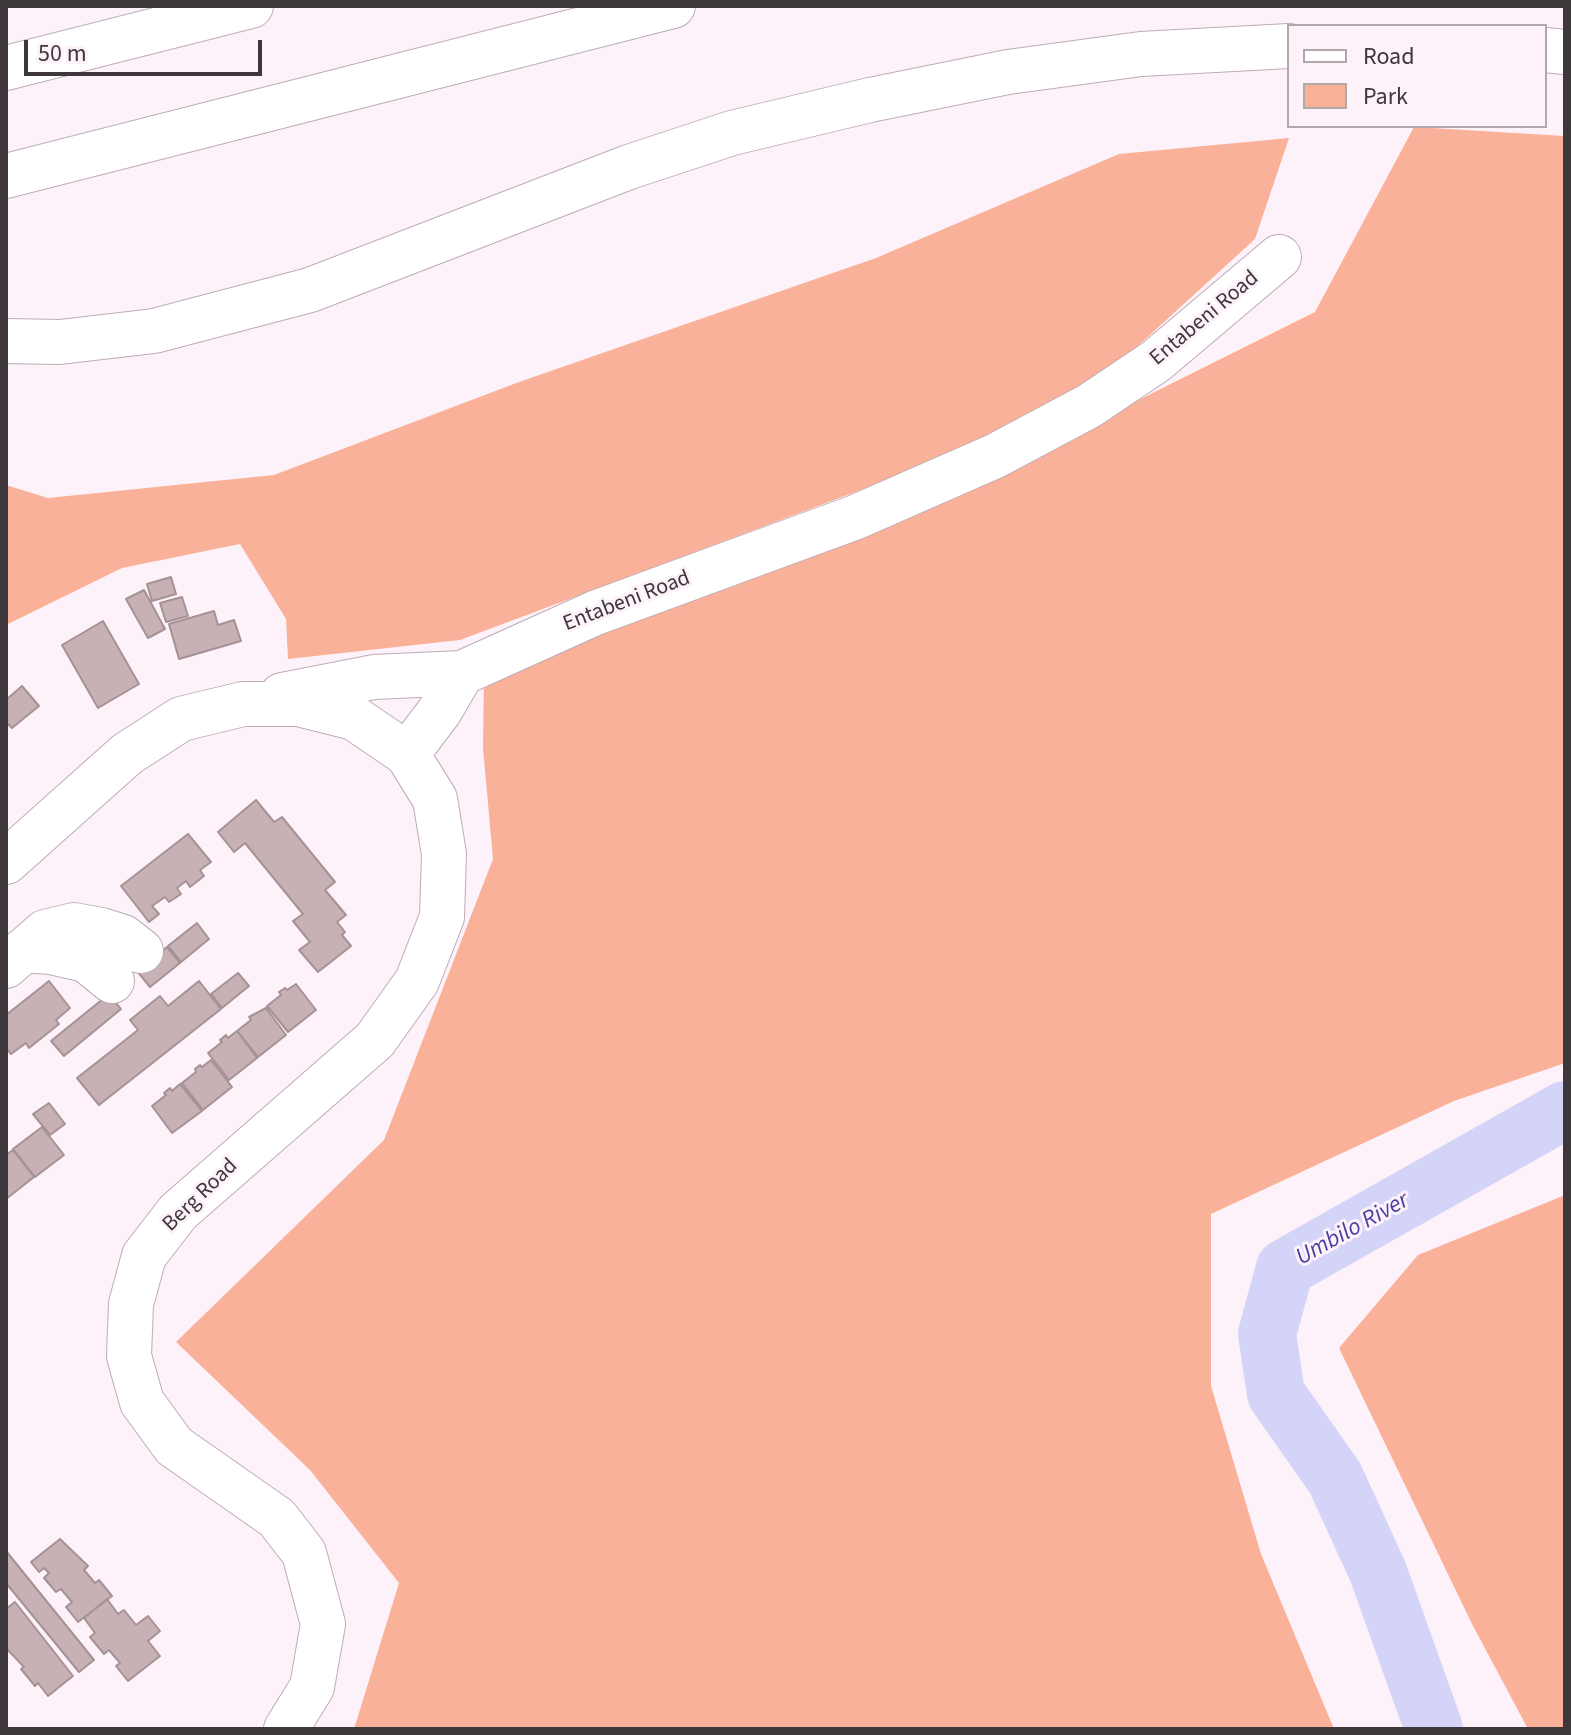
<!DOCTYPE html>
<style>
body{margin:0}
#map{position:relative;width:1571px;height:1735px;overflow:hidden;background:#fdf2f9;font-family:"Source Sans 3",sans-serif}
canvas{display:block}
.frame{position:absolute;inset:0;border:8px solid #3e373b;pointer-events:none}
.legend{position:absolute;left:1287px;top:24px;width:260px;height:104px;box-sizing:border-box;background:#fdf2f9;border:2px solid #b1a7ad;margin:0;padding:10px 14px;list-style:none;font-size:24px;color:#3e373b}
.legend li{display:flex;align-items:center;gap:16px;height:40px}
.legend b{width:40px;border:2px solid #b1a7ad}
.scale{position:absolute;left:24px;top:40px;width:238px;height:36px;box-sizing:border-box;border:4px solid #3e373b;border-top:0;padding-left:10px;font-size:24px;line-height:28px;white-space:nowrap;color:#3e373b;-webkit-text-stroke:6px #fdf2f9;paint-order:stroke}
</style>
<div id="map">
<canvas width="1571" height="1735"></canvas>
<div class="frame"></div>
<ul class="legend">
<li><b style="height:10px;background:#fff"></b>Road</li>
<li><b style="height:22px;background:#fab199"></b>Park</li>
</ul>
<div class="scale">50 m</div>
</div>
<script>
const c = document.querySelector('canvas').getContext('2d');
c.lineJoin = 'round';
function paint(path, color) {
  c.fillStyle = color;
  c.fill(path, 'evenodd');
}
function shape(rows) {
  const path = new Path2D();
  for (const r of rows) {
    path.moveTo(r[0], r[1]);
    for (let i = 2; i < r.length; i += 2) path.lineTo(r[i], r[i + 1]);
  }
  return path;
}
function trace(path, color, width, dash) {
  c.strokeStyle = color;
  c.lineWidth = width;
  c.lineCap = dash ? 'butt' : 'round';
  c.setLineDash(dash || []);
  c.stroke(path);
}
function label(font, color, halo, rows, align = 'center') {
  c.font = font + ' "Source Sans 3",sans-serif';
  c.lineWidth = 6;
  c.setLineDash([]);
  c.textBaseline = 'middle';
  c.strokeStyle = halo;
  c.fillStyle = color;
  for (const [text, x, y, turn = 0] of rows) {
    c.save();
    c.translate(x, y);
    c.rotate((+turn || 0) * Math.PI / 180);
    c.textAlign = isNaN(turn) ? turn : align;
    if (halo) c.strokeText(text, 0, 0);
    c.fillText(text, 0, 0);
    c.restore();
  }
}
paint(shape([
 [1414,127,1565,136,1565,1063,1454,1101,1211,1214,1211,1386,1261,1554,1334,1729,354,1729,399,1583,310,1470,176,1342,384,1140,493,859,483,748,484,675,882,528,1315,312],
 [1289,138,1255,239,1117,365,962,452,460,640,288,659,286,619,240,544,122,568,6,625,6,485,48,498,274,475,519,382,876,258,1119,154],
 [1565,1195,1565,1729,1528,1729,1472,1624,1339,1348,1418,1255]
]), '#fab199');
trace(shape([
 [1434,1729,1378,1572,1335,1478,1276,1394,1267,1334,1285,1268,1565,1110]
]), '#d3d4f8', 58);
const building = shape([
 [171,577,176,594,152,601,147,584,171,577],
 [144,590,165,629,148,638,126,599,144,590],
 [182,597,188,616,166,622,160,603,182,597],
 [214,611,218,625,234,620,241,641,179,659,169,624,214,611],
 [103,621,139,684,98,708,62,645,103,621],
 [22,686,39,706,12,728,6,722,6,700,22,686],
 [256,800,274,822,282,817,335,882,325,890,346,915,337,922,345,932,342,935,351,946,318,972,299,950,310,942,293,921,303,914,245,843,234,852,218,832,256,800],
 [188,834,211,862,200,870,204,876,190,887,186,881,177,888,181,894,169,902,165,897,152,906,159,914,149,922,121,886,188,834],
 [197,923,209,939,181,962,168,946,197,923],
 [167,947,180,963,150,987,137,971,167,947],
 [238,973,249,986,222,1008,211,994,238,973],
 [49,981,70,1008,56,1020,59,1024,29,1048,26,1043,11,1054,6,1048,6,1015,49,981],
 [199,981,221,1009,99,1105,77,1078,138,1030,130,1020,160,996,168,1006,199,981],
 [296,984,316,1010,288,1032,267,1006,281,995,279,992,285,988,287,990,296,984],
 [109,994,121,1009,64,1056,51,1041,109,994],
 [266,1008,286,1035,258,1057,237,1031,251,1020,249,1017,266,1008],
 [237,1031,257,1058,229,1080,208,1053,222,1042,220,1040,226,1035,228,1038,237,1031],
 [211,1060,232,1087,203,1110,182,1083,196,1072,195,1069,200,1065,202,1067,211,1060],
 [180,1084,202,1111,172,1133,152,1106,166,1095,164,1093,170,1088,172,1091,180,1084],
 [49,1103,65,1124,50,1135,33,1114,49,1103],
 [42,1127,64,1155,35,1177,13,1149,42,1127],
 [13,1150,34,1177,6,1199,6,1155,13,1150],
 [60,1539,88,1566,84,1570,95,1583,99,1580,112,1596,78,1622,66,1607,72,1602,61,1589,56,1592,44,1578,49,1573,44,1568,39,1572,31,1562,60,1539],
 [6,1551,94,1660,79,1672,6,1583,6,1551],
 [107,1599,118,1614,124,1610,136,1625,148,1616,160,1631,148,1641,160,1656,128,1681,116,1666,120,1663,109,1650,104,1654,90,1637,95,1633,84,1618,107,1599],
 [15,1602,73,1676,48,1696,38,1683,35,1686,21,1669,24,1667,6,1648,6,1609,15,1602]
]);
paint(building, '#c7b1b4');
trace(building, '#a69194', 2);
const minor = shape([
 [282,695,374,677,462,673],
 [407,754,439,712,462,673,595,613,856,517,995,456,1089,406,1156,361,1279,257],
 [6,862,127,754,181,719,243,704,298,704,354,718,407,754,435,799,444,854,442,917,417,981,375,1040,178,1212,144,1256,131,1304,129,1356,142,1402,174,1446,277,1518,304,1553,323,1624,312,1687,286,1729],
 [24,950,51,952,86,960,112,981],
 [6,966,45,932,74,925,101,930,123,937,141,951]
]);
const highway = shape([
 [1545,50,1565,52],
 [6,68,251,6],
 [6,176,673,6],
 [6,341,60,342,154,331,310,290,629,167,732,133,870,100,1008,72,1141,54,1289,46]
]);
trace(minor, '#beacb7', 46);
trace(highway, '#beacb7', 46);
trace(minor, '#fff', 44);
trace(highway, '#fff', 44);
label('22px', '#3e373b', '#fdf2f9', [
 ["Entabeni Road",1205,319,-40],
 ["Entabeni Road",627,602,-21],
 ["Berg Road",201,1196,-44]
]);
label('italic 24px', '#4b3da1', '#fdf2f9', [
 ["Umbilo River",1353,1230,-29]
]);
</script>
